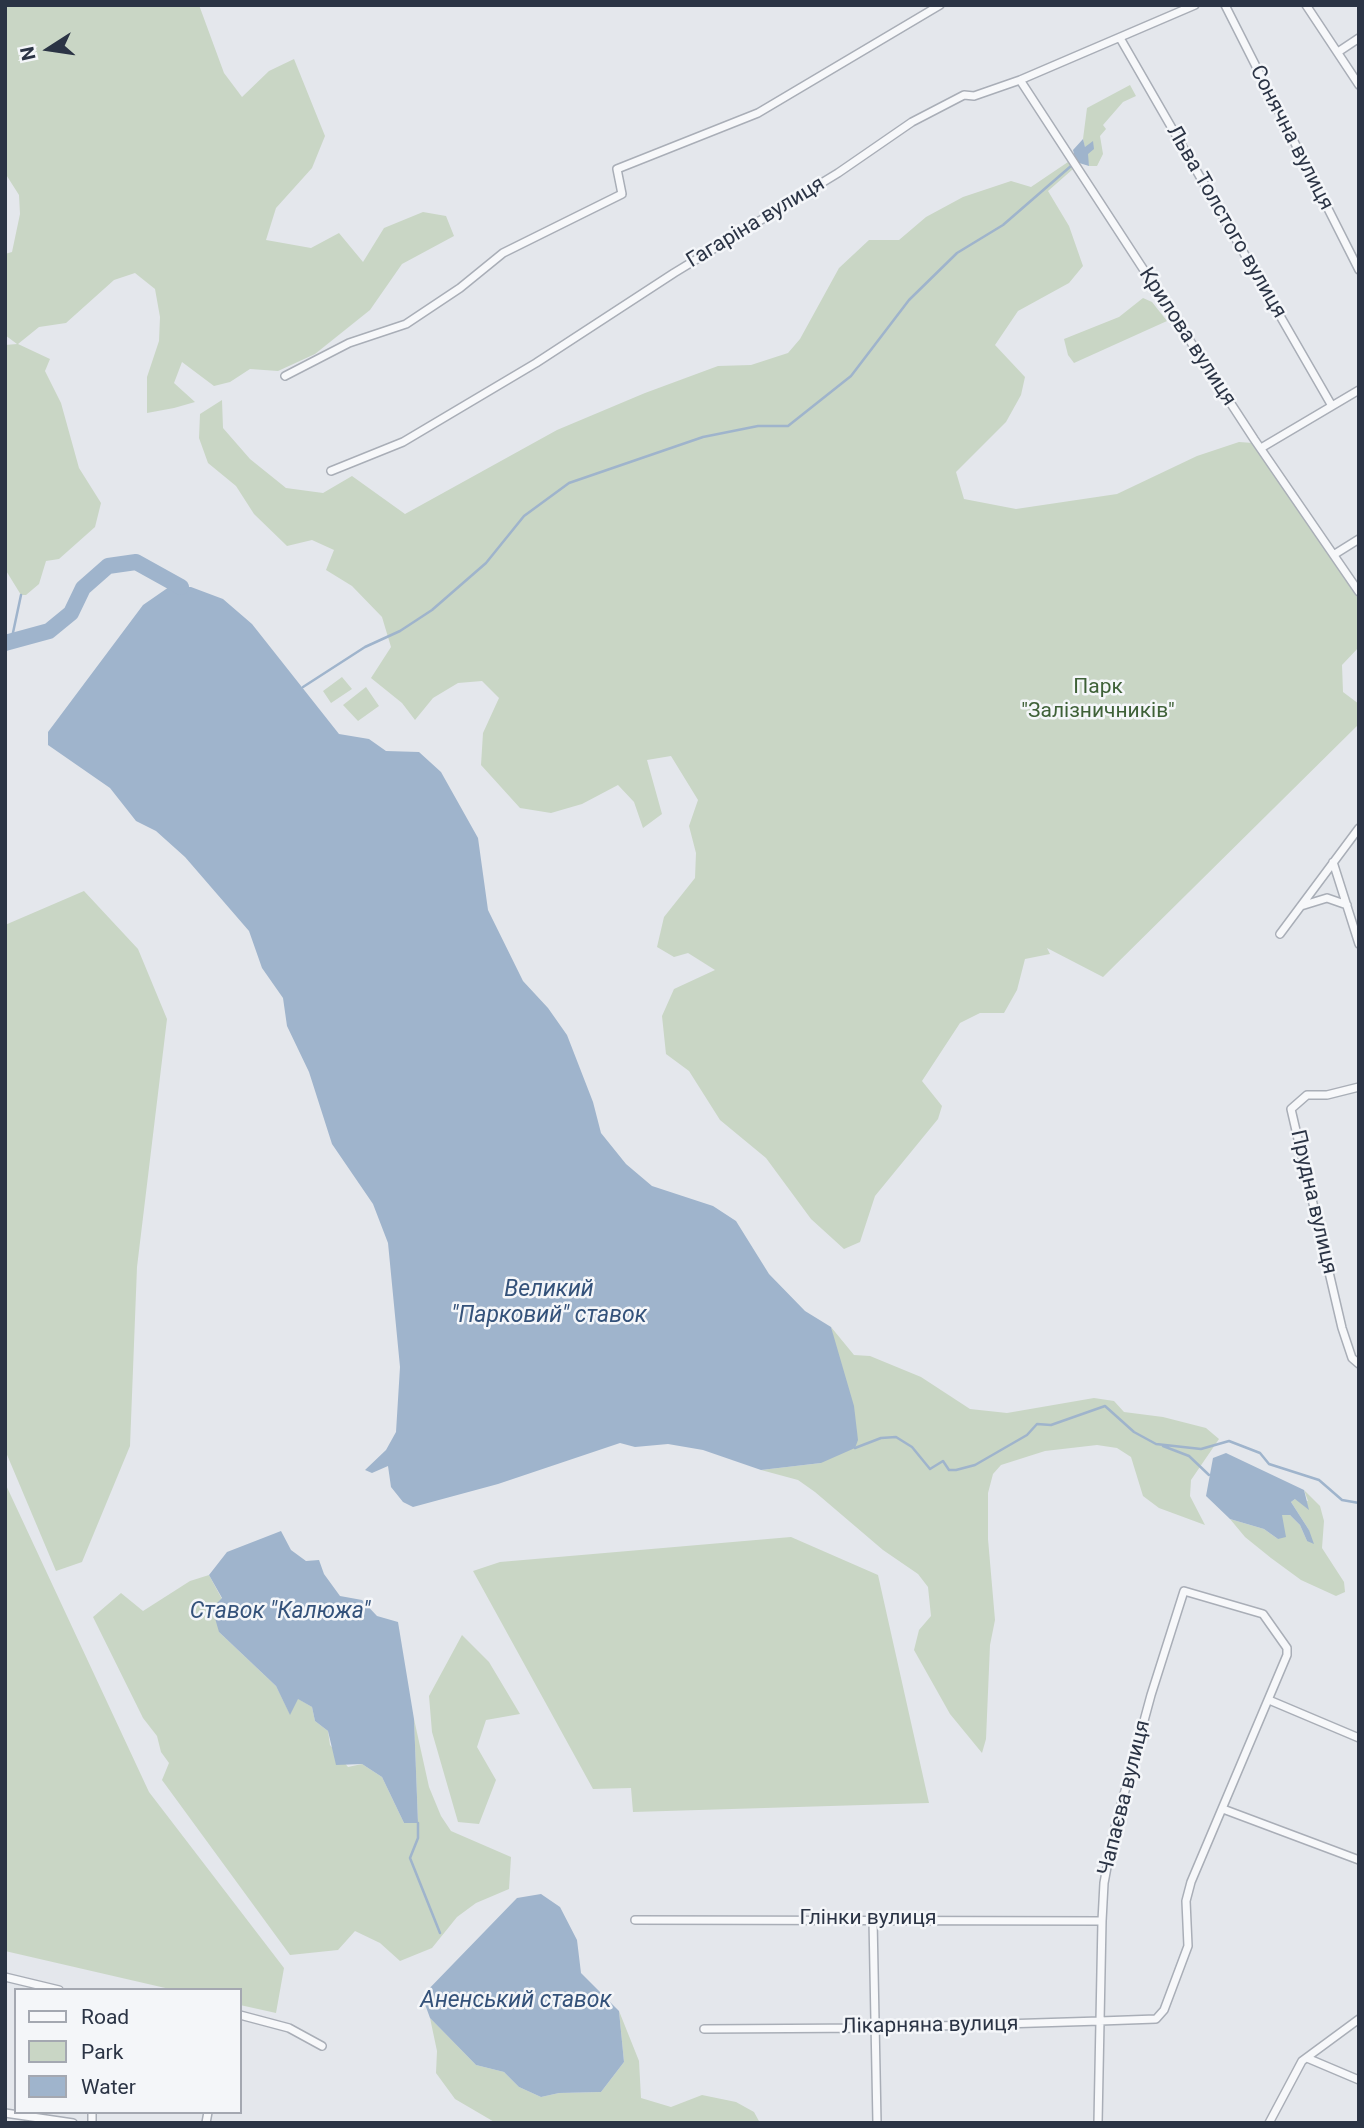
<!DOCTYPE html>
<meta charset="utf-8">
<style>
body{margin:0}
#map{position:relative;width:1364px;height:2128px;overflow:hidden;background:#e4e7ec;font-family:Roboto,sans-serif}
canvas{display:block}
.frame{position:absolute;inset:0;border:7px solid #2b3445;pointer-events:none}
.legend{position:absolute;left:14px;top:1988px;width:228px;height:126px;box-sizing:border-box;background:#f4f6f9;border:2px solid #a4a8b1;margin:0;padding:9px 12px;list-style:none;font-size:21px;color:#2b3445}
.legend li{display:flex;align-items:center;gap:14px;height:35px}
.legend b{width:35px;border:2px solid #a4a8b1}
.north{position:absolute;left:14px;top:14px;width:70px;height:70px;-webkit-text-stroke:5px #f4f6f9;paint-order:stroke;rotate:258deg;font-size:19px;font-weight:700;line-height:28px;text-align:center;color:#2b3445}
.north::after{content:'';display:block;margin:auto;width:24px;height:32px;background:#2b3445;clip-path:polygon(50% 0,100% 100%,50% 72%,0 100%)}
</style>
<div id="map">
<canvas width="1364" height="2128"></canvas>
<div class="frame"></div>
<ul class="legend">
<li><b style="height:9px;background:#f7f8fa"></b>Road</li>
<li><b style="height:19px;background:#c9d6c5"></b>Park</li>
<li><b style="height:19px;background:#9fb4cc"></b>Water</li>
</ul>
<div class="north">N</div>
</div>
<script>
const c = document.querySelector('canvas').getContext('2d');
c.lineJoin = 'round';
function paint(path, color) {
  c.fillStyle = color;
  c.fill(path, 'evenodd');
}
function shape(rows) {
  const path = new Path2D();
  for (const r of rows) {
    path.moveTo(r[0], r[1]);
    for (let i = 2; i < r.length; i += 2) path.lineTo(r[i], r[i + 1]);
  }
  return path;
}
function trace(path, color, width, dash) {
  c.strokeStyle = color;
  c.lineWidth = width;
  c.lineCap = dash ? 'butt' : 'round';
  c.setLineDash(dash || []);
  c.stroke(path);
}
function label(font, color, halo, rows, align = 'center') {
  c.font = font + ' Roboto,sans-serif';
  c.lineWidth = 5;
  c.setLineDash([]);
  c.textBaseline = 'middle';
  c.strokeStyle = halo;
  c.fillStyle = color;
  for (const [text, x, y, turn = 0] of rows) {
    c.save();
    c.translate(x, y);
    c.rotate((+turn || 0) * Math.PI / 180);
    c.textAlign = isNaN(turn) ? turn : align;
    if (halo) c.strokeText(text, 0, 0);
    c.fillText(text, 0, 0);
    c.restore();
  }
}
paint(shape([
 [5,5,199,5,224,73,242,97,269,71,294,59,325,136,312,168,276,208,266,240,311,248,339,233,363,262,384,228,423,212,446,216,454,236,402,264,370,310,315,354,278,371,250,369,230,382,214,386,182,362,174,383,195,402,174,408,147,413,147,377,159,341,160,317,155,289,135,273,114,280,66,323,39,327,18,344,50,359,45,371,61,403,79,468,101,503,95,527,59,559,46,561,39,584,26,595,21,595,5,569,5,345,17,344,5,335,5,254,12,252,20,214,19,195,5,173],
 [1130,85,1136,96,1123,102,1103,125,1106,129,1100,136,1103,154,1097,166,1089,166,1083,139,1087,108],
 [1068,162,1073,169,1048,191,1069,226,1083,266,1069,283,1018,311,995,345,1025,377,1021,395,1006,422,956,472,964,499,1016,509,1117,494,1197,456,1239,442,1253,443,1359,600,1359,647,1342,665,1343,692,1359,704,1359,724,1103,977,1047,948,1050,954,1025,959,1017,990,1004,1013,980,1013,960,1023,922,1081,942,1106,938,1119,875,1196,860,1242,844,1249,811,1219,766,1158,720,1120,689,1071,666,1054,662,1016,674,989,715,970,688,953,674,957,657,947,664,917,695,878,696,853,689,826,698,800,671,756,647,760,662,814,643,828,634,802,618,785,582,804,551,813,520,808,481,765,483,733,499,698,482,681,458,683,433,698,415,720,402,703,371,678,391,647,382,617,352,586,326,570,334,550,312,540,287,546,254,514,236,486,208,463,199,438,200,414,222,400,223,428,250,459,286,488,323,493,352,476,405,514,557,430,645,393,718,366,751,365,788,353,800,339,839,268,869,240,899,240,926,217,963,197,1011,181,1031,187],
 [1143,298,1152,302,1167,321,1074,363,1068,355,1064,339,1119,317],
 [342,677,352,689,331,703,323,691],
 [366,687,379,706,358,721,343,705],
 [84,891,138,949,167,1019,137,1267,130,1446,82,1562,56,1571,5,1450,5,925],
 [831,1327,854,1355,870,1356,921,1377,970,1409,1007,1413,1094,1398,1114,1401,1124,1412,1163,1417,1206,1428,1219,1439,1191,1480,1190,1496,1205,1525,1159,1508,1143,1496,1131,1457,1117,1448,1097,1445,1045,1451,1001,1465,993,1474,988,1493,988,1539,995,1620,990,1645,986,1739,982,1753,950,1714,914,1650,919,1630,931,1616,928,1587,918,1574,883,1550,815,1492,798,1480,761,1470,821,1463,839,1363],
 [5,1483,149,1792,284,1968,276,2013,240,2005,240,1990,174,1990,5,1951],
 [1304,1490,1320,1506,1324,1521,1322,1548,1344,1582,1345,1592,1336,1596,1301,1580,1271,1558,1245,1537,1230,1519,1264,1529,1278,1539,1281,1515,1290,1515,1300,1525,1307,1541,1309,1530,1291,1502,1295,1499,1308,1501],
 [791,1537,878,1575,929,1803,633,1812,631,1788,593,1789,473,1571,500,1562],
 [209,1575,222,1599,219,1632,276,1686,290,1714,297,1698,312,1707,315,1721,328,1731,330,1745,348,1767,362,1764,382,1777,404,1823,418,1823,414,1719,429,1787,441,1816,451,1831,511,1857,509,1889,476,1903,457,1917,432,1948,400,1961,380,1943,355,1931,338,1950,290,1955,162,1780,169,1763,161,1752,157,1736,143,1718,93,1617,121,1593,143,1611,190,1581],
 [462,1635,489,1662,520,1714,486,1720,477,1747,496,1780,479,1824,458,1822,432,1732,429,1696],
 [619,2011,639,2061,641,2098,671,2107,702,2095,736,2102,754,2112,760,2123,496,2123,455,2099,436,2073,437,2051,430,2018,476,2065,504,2072,519,2087,541,2097,559,2093,601,2092,624,2062]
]), '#c9d6c5');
paint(shape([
 [1083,139,1085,147,1093,141,1094,149,1088,154,1089,166,1076,162,1073,150],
 [169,587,191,587,223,599,252,624,339,734,369,739,386,751,419,752,441,772,478,838,488,910,523,981,548,1008,567,1035,593,1102,601,1133,626,1164,652,1186,713,1206,736,1221,769,1274,805,1311,831,1327,854,1406,858,1440,855,1448,821,1463,761,1470,703,1450,668,1444,635,1447,620,1443,498,1484,413,1507,403,1502,391,1487,388,1466,372,1473,365,1470,386,1450,396,1432,400,1367,388,1243,373,1204,332,1144,309,1072,287,1026,283,998,262,968,249,931,185,857,156,831,136,821,110,788,48,745,48,732,143,605],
 [1226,1453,1304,1490,1309,1510,1295,1499,1291,1502,1309,1530,1314,1544,1307,1541,1300,1525,1290,1515,1282,1515,1286,1537,1278,1539,1264,1529,1230,1519,1206,1496,1213,1458],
 [281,1531,291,1550,306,1561,319,1560,324,1574,340,1596,362,1600,377,1616,398,1622,414,1719,418,1823,404,1823,382,1777,362,1764,336,1765,328,1731,315,1721,312,1707,298,1699,290,1715,276,1686,219,1632,212,1608,222,1598,209,1575,227,1552],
 [541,1894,560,1907,577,1940,581,1973,619,2011,624,2062,601,2092,559,2093,541,2097,519,2087,504,2072,476,2065,430,2018,422,1996,517,1898]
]), '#9fb4cc');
trace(shape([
 [11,642,21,595],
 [303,687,365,647,400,631,432,610,486,563,524,516,569,483,703,437,758,426,788,426,851,376,909,300,957,253,1003,225,1071,166],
 [1163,1446,1189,1456,1209,1475],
 [855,1448,881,1438,896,1437,912,1447,930,1469,943,1461,949,1470,956,1470,975,1465,1027,1435,1037,1424,1051,1425,1105,1406,1134,1432,1156,1444,1201,1449,1229,1441,1260,1453,1269,1464,1319,1480,1342,1500,1359,1503],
 [418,1823,418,1838,410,1858,440,1933]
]), '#9fb4cc', 2.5);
trace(shape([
 [5,643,49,631,71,613,83,588,108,566,136,562,181,587]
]), '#9fb4cc', 16);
const street = shape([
 [1225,5,1359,270],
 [1306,5,1359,85],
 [1120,38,1332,406],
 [1338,52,1359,38],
 [1020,80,1254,439,1359,592],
 [285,376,349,343,406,324,460,288,503,253,622,194,617,169,758,113,940,5],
 [1261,448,1359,390],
 [331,471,403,442,536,363,674,273,838,173,912,122,964,95,974,96,1020,80,1195,5],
 [1335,554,1359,539],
 [1333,862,1359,944],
 [1301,906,1327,898,1347,905],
 [1280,934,1359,828],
 [1359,1087,1327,1095,1307,1095,1291,1109,1342,1328,1352,1358,1359,1364],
 [1269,1700,1359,1738],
 [1223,1809,1359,1860],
 [873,1919,877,2123],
 [635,1920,1102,1921],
 [5,1977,59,1990],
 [240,2015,289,2028,322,2046],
 [704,2029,873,2028,1100,2021,1156,2019,1164,2010,1188,1946,1186,1901,1191,1882,1287,1655,1287,1648,1263,1614,1184,1591,1151,1695,1113,1835,1104,1883,1102,1921,1100,2021,1098,2123],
 [1307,2058,1359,2080],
 [5,2113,73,2123],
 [92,2123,92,2112],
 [206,2123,208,2112],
 [1269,2123,1302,2061,1359,2019]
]);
trace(street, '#a9aeb7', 10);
trace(street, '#f7f8fa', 7);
label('21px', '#2b3445', '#f4f6f9', [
 ["Сонячна вулиця",1291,138,63],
 ["Льва Толстого вулиця",1226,222,60],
 ["Гагаріна вулиця",756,223,-31],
 ["Крилова вулиця",1187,337,57],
 ["Прудна вулиця",1313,1202,77],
 ["Чапаєва вулиця",1125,1798,-76],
 ["Глінки вулиця",868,1919],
 ["Лікарняна вулиця",930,2026,-1]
]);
label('21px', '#3f6138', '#f4f6f9', [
 ["Парк",1098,688],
 ["\"Залізничників\"",1098,712]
]);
label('italic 23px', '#34527a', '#f4f6f9', [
 ["Великий",549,1290],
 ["\"Парковий\" ставок",549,1316],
 ["Ставок \"Калюжа\"",280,1612],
 ["Аненський ставок",516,2001]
]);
</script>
